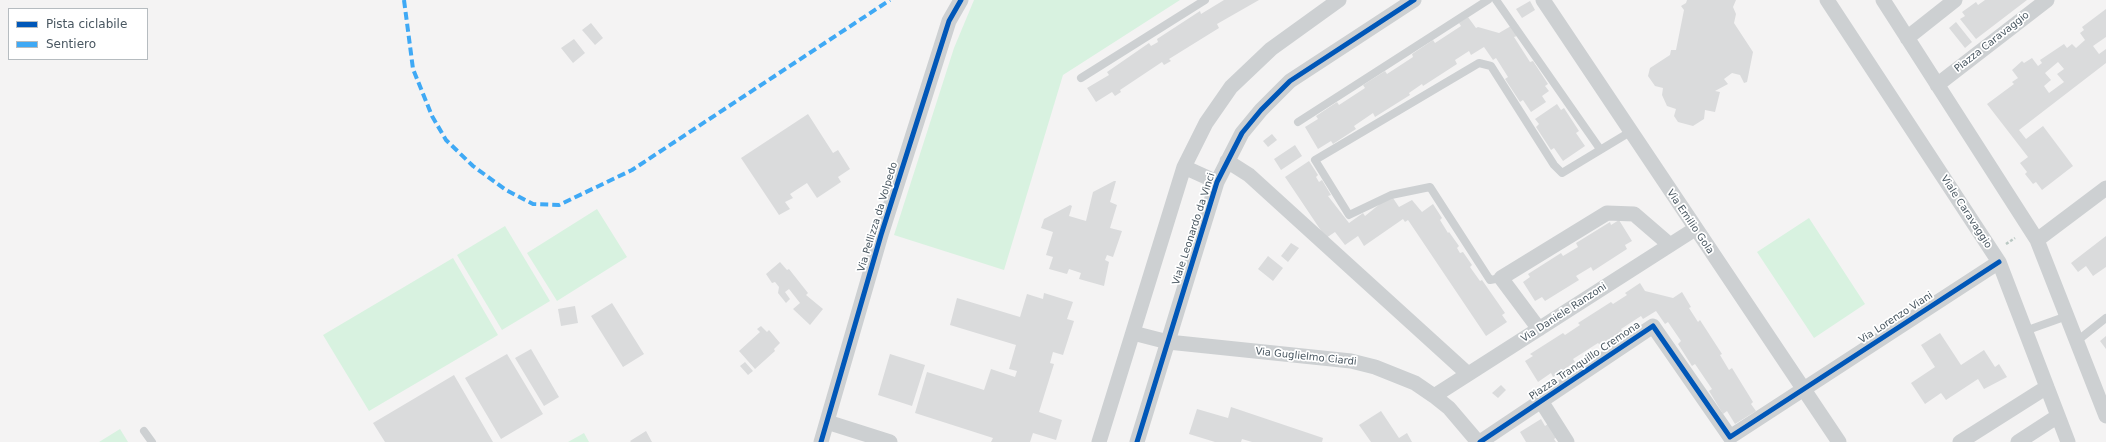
<!DOCTYPE html>
<style>
body{margin:0}
#map{position:relative;width:2106px;height:442px;overflow:hidden;background:#f4f3f3;font-family:"DejaVu Sans",sans-serif}
canvas{display:block}
.legend{position:absolute;left:8px;top:8px;width:140px;height:52px;box-sizing:border-box;background:#fff;border:1px solid #b6bcc0;margin:0;padding:5px 7px;list-style:none;font-size:12px;color:#495761}
.legend li{display:flex;align-items:center;gap:8px;height:20px}
.legend b{width:20px;border:1px solid #b6bcc0}
</style>
<div id="map">
<canvas width="2106" height="442"></canvas>
<ul class="legend">
<li><b style="height:5px;background:#0057b8"></b>Pista ciclabile</li>
<li><b style="height:5px;background:#3fa9f5"></b>Sentiero</li>
</ul>
</div>
<script>
const c = document.querySelector('canvas').getContext('2d');
c.lineJoin = 'round';
function paint(path, color) {
  c.fillStyle = color;
  c.fill(path, 'evenodd');
}
function shape(rows) {
  const path = new Path2D();
  for (const r of rows) {
    path.moveTo(r[0], r[1]);
    for (let i = 2; i < r.length; i += 2) path.lineTo(r[i], r[i + 1]);
  }
  return path;
}
function trace(path, color, width, dash) {
  c.strokeStyle = color;
  c.lineWidth = width;
  c.lineCap = dash ? 'butt' : 'round';
  c.setLineDash(dash || []);
  c.stroke(path);
}
function label(font, color, halo, rows, align = 'center') {
  c.font = font + ' "DejaVu Sans",sans-serif';
  c.lineWidth = 3.5;
  c.setLineDash([]);
  c.textBaseline = 'middle';
  c.strokeStyle = halo;
  c.fillStyle = color;
  for (const [text, x, y, turn = 0] of rows) {
    c.save();
    c.translate(x, y);
    c.rotate((+turn || 0) * Math.PI / 180);
    c.textAlign = isNaN(turn) ? turn : align;
    if (halo) c.strokeText(text, 0, 0);
    c.fillText(text, 0, 0);
    c.restore();
  }
}
paint(shape([
 [974,0,1180,0,1063,75,1004,270,894,235,954,48],
 [597,209,627,257,557,301,527,253],
 [1809,218,1865,304,1814,338,1757,252],
 [505,226,550,301,502,330,457,255],
 [453,258,498,335,369,411,323,335],
 [120,429,128,442,99,442],
 [584,433,589,442,568,442]
]), '#d8f2e0');
paint(shape([
 [1224,0,1259,0,1217,24,1219,28,1169,59,1171,61,1164,65,1162,62,1120,90,1121,92,1115,96,1112,92,1096,102,1087,88,1109,75,1107,72,1149,43,1151,46,1158,42,1157,39,1200,11,1201,14],
 [1687,0,1736,0,1733,7,1736,14,1734,23,1753,52,1747,82,1744,83,1740,75,1732,73,1724,79,1728,84,1715,91,1720,92,1715,112,1705,110,1704,119,1693,126,1678,122,1674,116,1676,109,1667,106,1662,95,1663,88,1655,86,1648,76,1650,68,1670,55,1671,50,1676,50,1684,10,1681,6,1686,3],
 [1985,0,2027,0,1976,39,1960,19,1965,16,1962,12,1976,2,1978,5],
 [1530,1,1535,10,1522,18,1516,9],
 [2106,9,2106,37,2093,46,2099,54,2106,49,2106,63,2019,130,2026,139,2043,126,2073,166,2042,190,2036,182,2033,184,2025,174,2027,172,2020,163,2028,157,1987,104,2014,84,2012,82,2018,78,2012,70,2022,61,2024,63,2032,58,2038,66,2042,63,2040,60,2064,44,2067,48,2072,44,2076,48,2085,40,2080,33,2084,30,2082,27],
 [2058,62,2064,69,2057,74,2064,82,2049,93,2044,86,2051,80,2045,73],
 [1468,17,1476,28,1478,27,1499,33,1511,26,1517,36,1514,37,1530,62,1533,61,1548,84,1545,86,1549,91,1542,96,1546,102,1531,112,1523,100,1520,102,1505,79,1508,77,1496,58,1493,60,1484,47,1471,55,1469,51,1455,60,1457,64,1423,86,1422,84,1409,93,1410,95,1375,117,1373,113,1354,126,1356,129,1333,144,1331,141,1318,149,1305,127,1318,119,1316,116,1337,102,1339,105,1365,88,1363,85,1385,71,1387,74,1413,57,1412,54,1433,40,1435,43,1461,26,1459,23],
 [1956,22,1972,42,1965,48,1949,28],
 [591,23,603,38,595,45,582,30],
 [574,39,585,53,573,63,561,48],
 [1557,104,1561,110,1564,108,1579,131,1576,133,1585,146,1563,161,1554,148,1551,150,1536,127,1539,124,1535,119],
 [808,114,833,153,838,150,850,169,838,177,841,182,817,198,807,183,790,194,793,198,785,202,790,209,779,215,741,158],
 [1272,134,1277,140,1268,147,1263,141],
 [1295,145,1302,156,1281,170,1274,159],
 [1309,161,1318,175,1316,177,1319,182,1322,180,1331,195,1328,196,1349,223,1363,213,1365,216,1391,195,1399,207,1412,200,1422,212,1433,204,1442,218,1440,220,1448,233,1449,232,1459,246,1457,248,1460,253,1463,252,1472,265,1470,267,1480,281,1482,280,1505,313,1502,315,1507,322,1486,336,1408,220,1405,222,1403,219,1364,246,1358,236,1345,245,1335,232,1326,238,1285,177],
 [1114,181,1116,181,1110,202,1117,205,1110,228,1122,231,1113,257,1107,255,1105,260,1109,262,1104,286,1079,279,1081,273,1069,269,1067,274,1049,269,1053,257,1046,255,1053,232,1041,228,1044,219,1070,205,1072,206,1069,216,1086,221,1093,192],
 [1619,220,1632,241,1625,245,1627,249,1593,271,1591,267,1576,276,1579,280,1545,301,1542,297,1535,301,1523,282,1530,277,1528,274,1561,253,1563,256,1578,247,1576,243,1610,222,1611,225],
 [2106,236,2106,267,2093,276,2086,266,2078,272,2071,263],
 [1291,243,1299,248,1288,262,1281,256],
 [1268,256,1283,268,1273,281,1258,269],
 [780,262,787,270,789,269,808,293,806,295,823,309,810,325,793,309,800,303,789,289,785,292,790,299,786,303,778,293,779,287,775,282,772,283,766,274],
 [1640,283,1645,291,1673,298,1682,292,1691,307,1689,308,1698,322,1700,320,1722,354,1720,355,1729,370,1732,368,1753,402,1751,404,1756,411,1735,424,1727,411,1723,414,1709,391,1712,389,1695,364,1692,366,1678,344,1681,341,1668,322,1665,324,1656,311,1643,319,1641,316,1621,329,1623,332,1601,346,1598,343,1573,359,1575,362,1553,377,1551,373,1538,382,1525,361,1533,356,1530,354,1563,333,1565,335,1580,325,1578,323,1611,302,1613,304,1627,295,1625,293],
 [1044,293,1073,302,1067,319,1074,321,1063,355,1053,352,1050,363,1054,364,1039,412,1062,420,1056,440,1033,433,1030,442,991,442,993,438,915,413,927,372,984,390,991,369,1015,377,1017,371,1009,369,1016,345,950,325,957,298,1020,317,1027,294,1043,299],
 [612,303,644,354,623,367,591,316],
 [575,306,578,323,561,326,558,309],
 [761,326,767,332,769,330,780,343,774,349,775,351,755,369,739,351,760,332,757,329],
 [1940,333,1961,365,1984,350,1995,367,1999,364,2007,377,1984,389,1978,379,1946,400,1941,393,1925,404,1911,383,1935,367,1921,345],
 [2106,336,2106,349,2100,341],
 [531,349,559,397,544,406,515,358],
 [507,354,543,414,501,439,465,378],
 [890,354,925,365,912,406,878,395],
 [745,362,753,371,748,375,740,366],
 [454,375,493,442,385,442,373,423],
 [1501,385,1506,390,1498,398,1492,393],
 [1231,407,1323,438,1322,442,1252,442,1242,439,1241,442,1215,442,1189,434,1197,409,1228,418],
 [1381,411,1399,438,1407,433,1412,442,1371,442,1359,425],
 [1541,419,1545,426,1548,424,1557,437,1554,439,1556,442,1526,442,1520,432],
 [646,431,652,442,631,442,630,441]
]), '#dadbdc');
trace(shape([
 [2006,244,2015,238]
]), '#bac8c3', 2.5, [3, 2]);
trace(shape([
 [1496,0,1600,149],
 [1081,78,1205,0],
 [1298,122,1488,0],
 [1501,278,1490,280,1430,187,1391,195,1349,215,1315,160,1479,63,1491,66,1554,165,1562,173,1630,132],
 [2025,331,2067,316],
 [2077,341,2106,318],
 [144,431,152,442]
]), '#cdd0d2', 8);
trace(shape([
 [1543,0,1839,442],
 [1827,0,1999,262,2068,442],
 [1883,0,2037,240,2106,416],
 [1907,38,1955,0],
 [1937,85,2047,0],
 [1227,161,1249,175,1468,374],
 [1184,167,1217,182],
 [2037,240,2106,188],
 [1539,329,1501,278,1607,213,1634,214,1670,245],
 [1133,333,1168,342,1351,361,1375,367,1415,383,1434,396,1449,408,1478,442],
 [1434,396,1695,229],
 [1541,401,1567,442],
 [827,422,890,442],
 [821,442,881,235,949,21,961,0],
 [1099,442,1184,167,1206,123,1231,87,1271,49,1339,0],
 [1137,442,1217,182,1242,133,1261,110,1290,81,1414,0],
 [1480,442,1653,326,1730,437,1999,262],
 [1960,442,2047,387],
 [2018,442,2058,416]
]), '#cdd0d2', 15);
trace(shape([
 [404,0,413,69,432,116,446,140,473,166,506,190,533,204,559,205,632,170,890,0]
]), '#3fa9f5', 4, [8, 4]);
trace(shape([
 [821,442,881,235,949,21,961,0],
 [1137,442,1217,182,1242,133,1261,110,1290,81,1414,0],
 [1480,442,1653,326,1730,437,1999,262]
]), '#0057b8', 5);
label('10px', '#495761', '#fff', [
 ["Piazza Caravaggio",1992,42,-38],
 ["Viale Caravaggio",1966,212,57],
 ["Via Pellizza da Volpedo",878,217,-73],
 ["Via Emilio Gola",1690,222,56],
 ["Viale Leonardo da Vinci",1194,229,-72],
 ["Via Daniele Ranzoni",1564,313,-33],
 ["Via Lorenzo Viani",1896,318,-33],
 ["Via Guglielmo Ciardi",1306,357,6],
 ["Piazza Tranquillo Cremona",1585,361,-34]
]);
</script>
